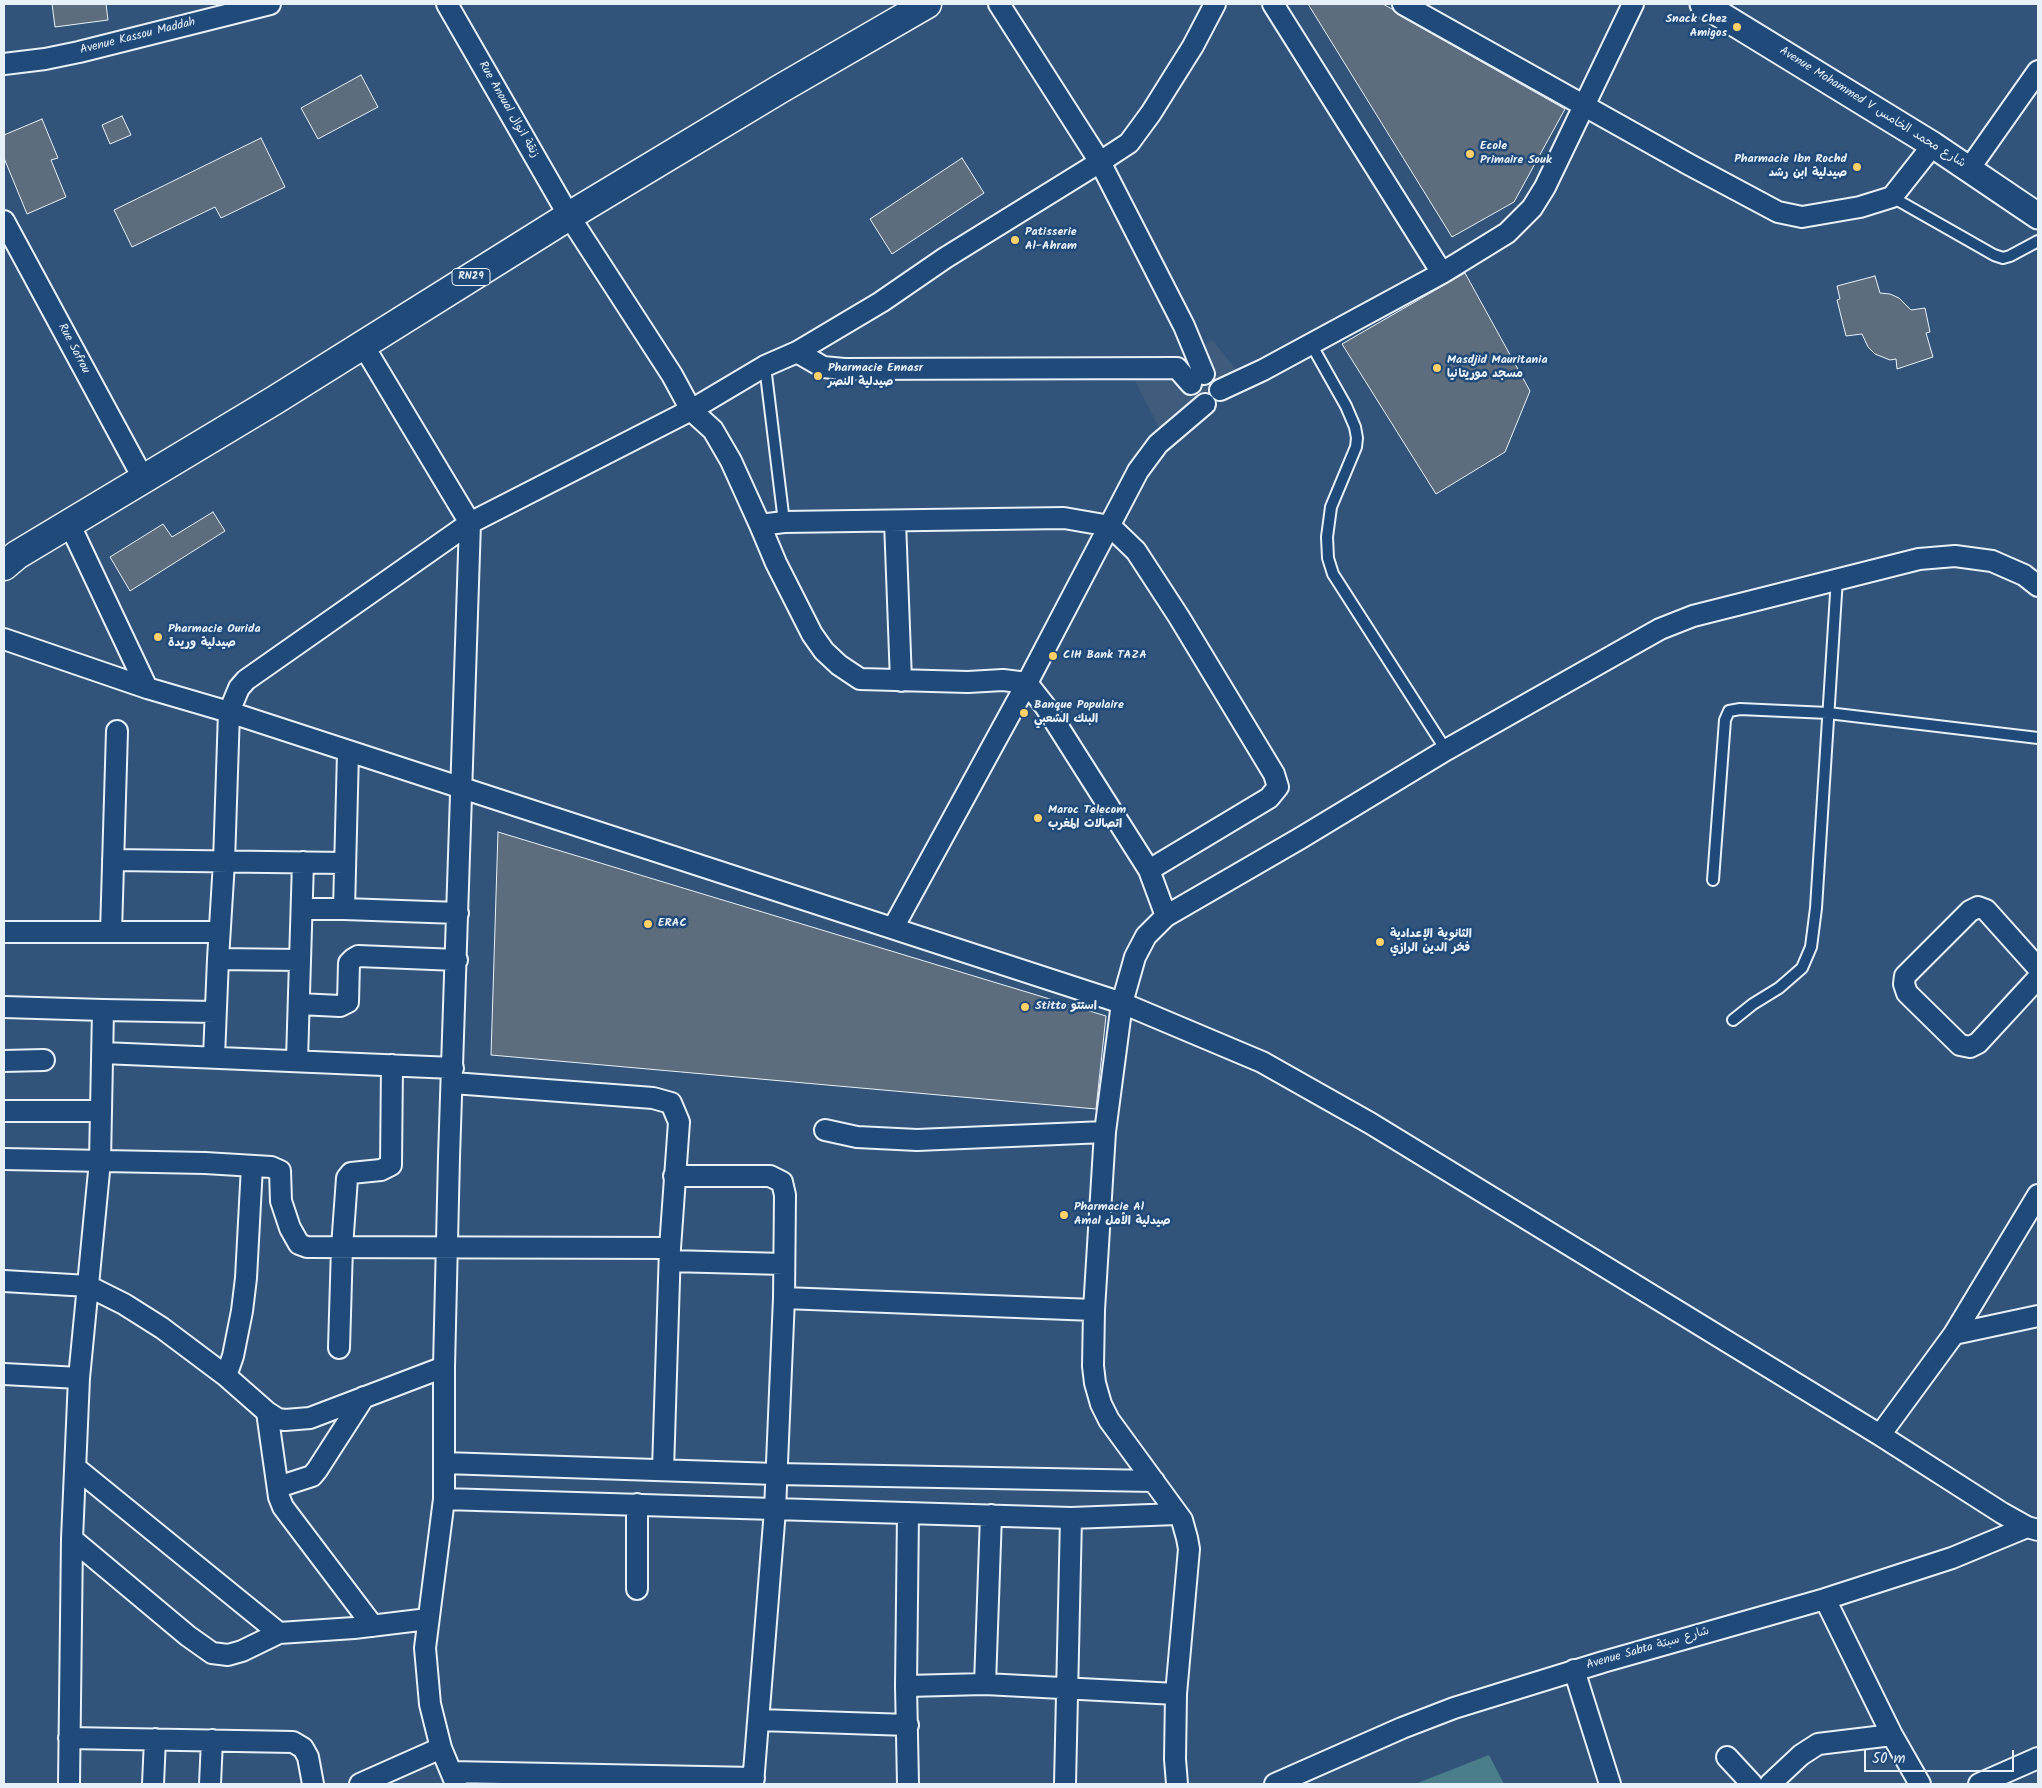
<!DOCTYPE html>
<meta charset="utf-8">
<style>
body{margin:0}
#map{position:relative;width:2042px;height:1788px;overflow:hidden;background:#32547b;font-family:Kalam,sans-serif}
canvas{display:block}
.frame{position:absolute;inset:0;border:5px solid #e8f1f8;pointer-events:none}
.scale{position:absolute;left:1864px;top:1750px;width:150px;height:22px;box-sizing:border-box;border:2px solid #e8f1f8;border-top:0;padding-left:6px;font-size:15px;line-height:18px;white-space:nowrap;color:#e8f1f8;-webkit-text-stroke:4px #1f4a7a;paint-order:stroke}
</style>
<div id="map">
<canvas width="2042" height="1788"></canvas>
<div class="frame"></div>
<div class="scale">50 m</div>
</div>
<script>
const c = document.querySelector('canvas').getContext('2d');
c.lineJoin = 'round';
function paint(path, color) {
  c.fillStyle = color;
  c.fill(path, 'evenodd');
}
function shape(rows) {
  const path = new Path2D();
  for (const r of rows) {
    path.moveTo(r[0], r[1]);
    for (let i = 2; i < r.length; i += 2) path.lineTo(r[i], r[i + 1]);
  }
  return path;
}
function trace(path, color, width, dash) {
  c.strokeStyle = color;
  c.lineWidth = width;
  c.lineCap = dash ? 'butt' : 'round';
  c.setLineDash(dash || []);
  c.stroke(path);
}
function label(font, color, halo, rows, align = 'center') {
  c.font = font + ' Kalam,"Playpen Sans Arabic",sans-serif';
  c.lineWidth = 5;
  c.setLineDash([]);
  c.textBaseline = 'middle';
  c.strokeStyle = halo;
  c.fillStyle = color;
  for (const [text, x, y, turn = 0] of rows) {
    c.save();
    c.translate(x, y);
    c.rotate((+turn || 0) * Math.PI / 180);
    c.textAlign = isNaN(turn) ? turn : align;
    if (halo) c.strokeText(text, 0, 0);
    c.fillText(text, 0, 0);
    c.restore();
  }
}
paint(shape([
 [1212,340,1244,379,1165,439,1130,371,1167,371]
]), '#3f5c7c');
paint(shape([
 [1489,1755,1504,1784,1415,1784]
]), '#4a7e8b');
const building = shape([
 [52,4,106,4,108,20,55,27,52,4],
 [1308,4,1383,4,1392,9,1397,14,1565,109,1514,202,1452,237,1308,4],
 [361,75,378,107,318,139,301,108,361,75],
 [122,116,131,135,110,144,102,125,122,116],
 [42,119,58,158,51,160,66,197,27,214,4,158,4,135,42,119],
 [261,138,285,187,221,218,215,207,132,247,114,210,261,138],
 [962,158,984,193,892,254,870,219,962,158],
 [1465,273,1530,391,1505,452,1436,494,1342,344,1465,273],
 [1875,276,1880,293,1890,294,1899,298,1911,310,1925,308,1930,332,1926,333,1933,357,1897,369,1896,359,1890,360,1875,354,1868,347,1862,334,1846,336,1837,300,1840,299,1837,286,1875,276],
 [213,512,225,531,130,591,110,557,163,524,172,537,213,512],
 [498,832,1106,1016,1096,1109,491,1055,498,832]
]);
paint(building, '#5e6d7e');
trace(building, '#e8f1f8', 1);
const service = shape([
 [1892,197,1994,255,2003,258,2010,256,2038,241],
 [1311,344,1346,406,1355,427,1357,438,1356,447,1331,507,1327,537,1328,558,1333,574,1446,750],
 [765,366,784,522],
 [1713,880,1725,720,1729,711,1740,709,1828,713,2038,738],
 [1733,1020,1753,1004,1779,988,1802,968,1811,947,1816,908,1837,578]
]);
const minor = shape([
 [447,4,569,216,672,375,691,410,713,430,731,461,760,525,784,522,1064,518,1110,526,1136,551,1179,617,1274,774,1278,787,1269,798,1149,870],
 [999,4,1100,162,1184,326,1204,374],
 [1273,4,1442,273],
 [1403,4,1690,165,1778,212,1802,217,1860,207,1892,197,1933,145],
 [4,64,45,59,79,52,270,4],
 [1969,169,2038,71],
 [4,221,143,478],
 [363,345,470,523,449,1157,444,1367,444,1499,425,1648,430,1704,441,1748,456,1784],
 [797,352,823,367,844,369,1177,368,1191,384],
 [1220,390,1263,370,1442,273,1507,233,1532,208,1545,187,1633,4],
 [895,521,901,681],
 [69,523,147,688],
 [760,525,776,563,812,634,824,651,839,665,860,679,968,682,1003,680,1027,683,1045,706,1149,870,1166,916],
 [4,639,147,688,229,712,1122,1003,1262,1062,1370,1123,1880,1435,2002,1513,2027,1527,2038,1530],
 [348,752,344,909,458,913],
 [113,860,345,863],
 [302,909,344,909],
 [893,928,1027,683,1138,471,1158,444,1205,404],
 [4,932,219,932],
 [111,932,117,731],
 [218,959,300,960],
 [2038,968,1986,910,1978,907,1970,911,1905,976,1904,984,1907,993,1960,1045,1970,1047,1978,1043,2038,978],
 [299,1004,340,1006,348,1002,349,963,353,959,358,956,457,960],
 [4,1007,103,1010,215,1012],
 [103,1053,453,1068],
 [214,1057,218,959,224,862,229,712,239,688,246,680,470,523,691,410,765,366,797,352,881,302,945,258,1100,162,1129,143,1151,113,1193,46,1215,4],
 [297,1060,303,862],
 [4,1061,44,1060],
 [453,1083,653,1098,671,1103,679,1122,670,1248,663,1470],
 [4,1111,101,1111],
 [825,1130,857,1137,917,1140,1105,1132],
 [4,1159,205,1163,271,1167,280,1171,281,1201,290,1228,299,1244,307,1247,670,1248],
 [674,1176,770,1176,782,1182,785,1195,784,1298,775,1510,753,1784],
 [670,1261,784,1264],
 [4,1281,88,1286,124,1304,162,1328,226,1376,267,1412,278,1419,285,1420,310,1418,444,1367],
 [784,1298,1094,1310],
 [1954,1334,2038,1316],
 [339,1348,342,1247,347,1178,351,1173,381,1170,391,1165,392,1065],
 [4,1374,79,1378],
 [226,1376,233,1356,242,1311,246,1278,252,1166],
 [267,1412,279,1497,283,1507,373,1626],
 [1880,1435,1954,1334,2038,1195],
 [444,1463,776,1474,1154,1481],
 [76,1468,279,1633],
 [278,1487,312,1476,317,1470,364,1397],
 [444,1499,1071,1518,1177,1514],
 [637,1504,637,1589],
 [908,1513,906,1686,908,1784],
 [72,1539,188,1636,212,1653,228,1655,242,1651,279,1633,354,1628,428,1619],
 [1825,1599,1892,1735,1920,1784],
 [1574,1670,1610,1784],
 [985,1684,991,1515],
 [906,1686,985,1684,1176,1694],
 [759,1720,908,1725],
 [69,1738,293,1742,303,1748,308,1757,313,1784],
 [1727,1757,1752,1784],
 [451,1772,754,1778],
 [69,1784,72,1539,79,1378,100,1161,103,1010],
 [153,1784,155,1739],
 [210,1784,212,1740],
 [360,1784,441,1748],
 [1065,1784,1071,1518],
 [1177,1784,1175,1759,1176,1694,1189,1549,1187,1538,1182,1520,1109,1420,1101,1404,1095,1383,1093,1366,1094,1310,1105,1132,1122,1003,1135,957,1146,936,1166,916,1299,839,1446,750,1660,629,1693,616,1919,559,1955,556,1992,561,2024,575,2038,586],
 [1275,1784,1402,1728,1454,1708,1603,1662,1825,1599,1952,1558,2027,1527],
 [1770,1784,1801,1755,1818,1744,1892,1735],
 [1979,1784,2038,1758]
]);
const tertiary = shape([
 [1703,4,1933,145,2038,216]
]);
const primary = shape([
 [4,566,17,555,275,400,569,216,780,89,927,4]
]);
trace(service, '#e8f1f8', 14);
trace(minor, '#e8f1f8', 24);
trace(tertiary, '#e8f1f8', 29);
trace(primary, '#e8f1f8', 31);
trace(service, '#1f4a7a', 10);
trace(minor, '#1f4a7a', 20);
trace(tertiary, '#1f4a7a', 25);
trace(primary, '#1f4a7a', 28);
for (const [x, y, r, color] of [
 [1737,27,5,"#ffd166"],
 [1470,154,5,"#ffd166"],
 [1857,167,5,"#ffd166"],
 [1015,240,5,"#ffd166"],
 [1437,368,5,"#ffd166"],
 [818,376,5,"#ffd166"],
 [158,637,5,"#ffd166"],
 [1053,656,5,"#ffd166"],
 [1024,713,5,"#ffd166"],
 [1038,818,5,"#ffd166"],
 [648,924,5,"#ffd166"],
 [1380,942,5,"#ffd166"],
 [1025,1007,5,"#ffd166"],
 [1064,1215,5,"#ffd166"]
]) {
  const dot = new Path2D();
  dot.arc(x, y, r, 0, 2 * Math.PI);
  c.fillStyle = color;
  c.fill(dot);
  trace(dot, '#1f4a7a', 2);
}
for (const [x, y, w] of [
 [471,277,38]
]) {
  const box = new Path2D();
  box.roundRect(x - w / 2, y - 8.5, w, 17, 4);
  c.fillStyle = '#1f4a7a';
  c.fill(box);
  trace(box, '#e8f1f8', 1);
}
label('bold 11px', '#e8f1f8', null, [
 ["RN29",471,277]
]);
label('bold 12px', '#e8f1f8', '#1f4a7a', [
 ["Snack Chez",1727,20,"right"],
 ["Amigos",1727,34,"right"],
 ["Ecole",1480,147],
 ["Primaire Souk",1480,161],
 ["Pharmacie Ibn Rochd",1847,160,"right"],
 ["صيدلية ابن رشد",1847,174,"right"],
 ["Patisserie",1025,233],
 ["Al-Ahram",1025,247],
 ["Masdjid Mauritania",1447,361],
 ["مسجد موريتانيا",1447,375],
 ["Pharmacie Ennasr",828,369],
 ["صيدلية النصر",828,383],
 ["Pharmacie Ourida",168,630],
 ["صيدلية وريدة",168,644],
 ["CIH Bank TAZA",1063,656],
 ["Banque Populaire",1034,706],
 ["البنك الشعبي",1034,720],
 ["Maroc Telecom",1048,811],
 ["اتصالات المغرب",1048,825],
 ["ERAC",658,924],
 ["الثانوية الإعدادية",1390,935],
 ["فخر الدين الرازي",1390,949],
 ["Stitto استتو",1035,1007],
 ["Pharmacie Al",1074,1208],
 ["Amal صيدلية الأمل",1074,1222]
], 'left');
label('12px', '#e8f1f8', '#1f4a7a', [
 ["Avenue Kassou Maddah",138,37,-14],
 ["Avenue Mohammed V شارع محمد الخامس",1872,108,32],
 ["Rue Anoual زنقة انوال",508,110,60],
 ["Rue Safrou",73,349,62],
 ["Avenue Sabta شارع سبتة",1648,1649,-16]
]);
</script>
